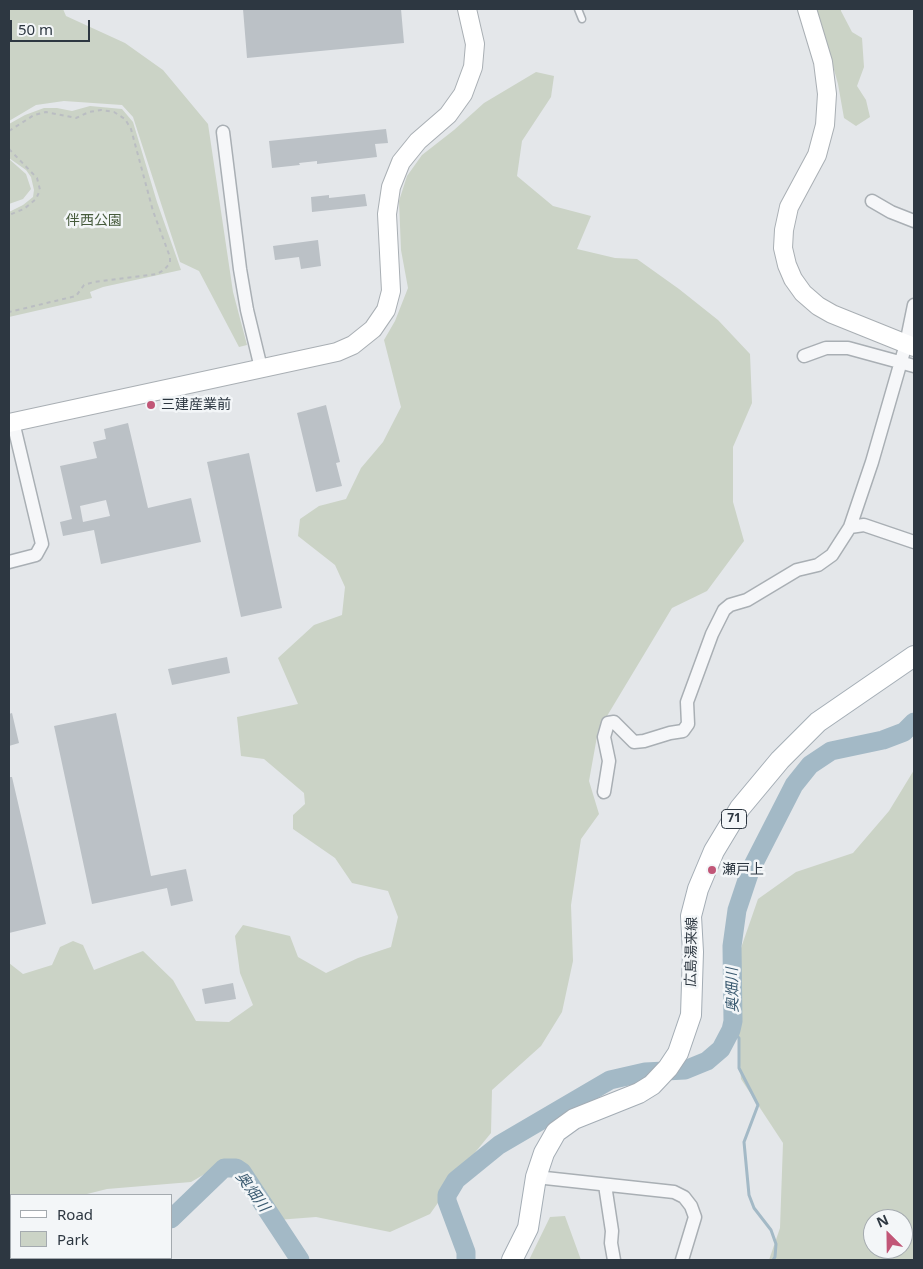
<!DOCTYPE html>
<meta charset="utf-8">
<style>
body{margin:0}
#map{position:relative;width:923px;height:1269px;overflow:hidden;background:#e4e7ea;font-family:"Noto Sans",sans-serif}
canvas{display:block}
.frame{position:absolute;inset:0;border:10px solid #2d3741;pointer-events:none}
.legend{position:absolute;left:10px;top:1194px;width:162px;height:65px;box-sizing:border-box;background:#f3f6f8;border:1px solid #a4aaaf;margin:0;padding:6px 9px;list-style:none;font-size:15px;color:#2d3741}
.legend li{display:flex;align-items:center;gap:10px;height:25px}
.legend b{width:25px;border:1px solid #a4aaaf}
.north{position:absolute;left:863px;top:1209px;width:50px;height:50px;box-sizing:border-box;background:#f3f6f8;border:1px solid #a4aaaf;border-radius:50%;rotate:337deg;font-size:14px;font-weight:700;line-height:20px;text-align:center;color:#2d3741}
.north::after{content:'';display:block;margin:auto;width:18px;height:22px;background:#c15677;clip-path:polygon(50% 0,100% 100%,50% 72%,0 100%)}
.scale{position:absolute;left:10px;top:20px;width:80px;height:22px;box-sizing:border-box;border:2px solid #2d3741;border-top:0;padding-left:6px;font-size:15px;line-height:18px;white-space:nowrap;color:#2d3741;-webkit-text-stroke:4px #f3f6f8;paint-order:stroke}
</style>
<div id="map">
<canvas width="923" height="1269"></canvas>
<div class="frame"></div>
<ul class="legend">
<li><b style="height:6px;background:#fff"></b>Road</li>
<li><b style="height:14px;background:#cbd3c6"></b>Park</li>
</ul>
<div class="north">N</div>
<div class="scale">50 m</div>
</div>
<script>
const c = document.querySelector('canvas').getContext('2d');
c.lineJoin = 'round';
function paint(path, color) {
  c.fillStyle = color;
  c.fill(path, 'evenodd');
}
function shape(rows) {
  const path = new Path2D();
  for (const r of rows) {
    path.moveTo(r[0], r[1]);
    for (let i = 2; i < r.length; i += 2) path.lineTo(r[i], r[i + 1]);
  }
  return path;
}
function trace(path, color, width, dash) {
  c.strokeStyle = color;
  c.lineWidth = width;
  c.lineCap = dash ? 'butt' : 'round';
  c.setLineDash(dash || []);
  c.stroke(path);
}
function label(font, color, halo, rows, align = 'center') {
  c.font = font + ' "Noto Sans","Noto Sans JP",sans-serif';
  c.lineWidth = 5;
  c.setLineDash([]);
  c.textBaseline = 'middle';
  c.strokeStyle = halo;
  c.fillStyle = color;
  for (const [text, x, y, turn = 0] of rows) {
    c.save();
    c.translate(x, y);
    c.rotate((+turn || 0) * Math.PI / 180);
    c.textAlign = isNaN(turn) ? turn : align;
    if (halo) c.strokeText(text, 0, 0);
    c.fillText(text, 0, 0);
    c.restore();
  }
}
paint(shape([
 [9,9,63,9,66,16,125,43,163,70,208,124,233,292,247,345,239,347,199,271,180,262,133,117,122,105,64,101,36,105,9,121],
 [817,9,841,9,841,11,852,32,862,38,864,67,857,86,866,100,870,117,856,126,844,118,838,84],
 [536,72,554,76,551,97,522,141,517,176,553,206,591,216,577,249,615,258,637,259,679,289,718,320,750,354,752,403,733,447,733,502,744,541,707,591,672,608,598,731,589,781,599,814,581,839,571,905,573,961,562,1012,541,1046,492,1090,491,1133,464,1166,430,1214,390,1232,316,1217,277,1220,252,1178,222,1164,191,1182,107,1189,83,1195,11,1195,11,1258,41,1258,39,1260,9,1260,9,963,23,974,52,965,60,947,73,941,83,945,94,970,143,951,173,980,196,1021,229,1022,253,1005,240,973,235,936,243,925,290,936,298,957,326,973,358,958,391,947,398,917,388,891,352,883,335,858,293,829,293,815,305,804,304,793,264,759,241,756,237,717,298,704,278,658,314,625,342,615,345,587,335,565,298,536,300,519,319,506,346,499,361,468,383,442,401,407,384,340,395,321,408,288,401,250,399,201,407,176,422,155,454,130,484,103],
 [90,106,122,109,133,122,157,202,181,270,103,287,90,292,92,298,9,317,9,212,23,205,33,197,34,190,31,177,26,170,9,158,9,124,25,115,44,108,57,108,72,111],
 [9,159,26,174,31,189,23,199,9,204],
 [914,770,914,1260,769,1260,780,1228,783,1143,741,1079,735,995,741,948,758,899,796,872,853,853,889,811],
 [873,1219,903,1219,903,1249,873,1249],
 [565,1216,581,1260,529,1260,550,1217]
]), '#cbd3c6');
trace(shape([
 [731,1030,739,1038,739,1068,758,1105,744,1142,749,1195,754,1208,771,1230,776,1244,775,1257,773,1260]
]), '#a3b9c6', 3);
trace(shape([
 [171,1219,224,1168,236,1168,242,1172,300,1260],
 [129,1260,132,1258],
 [466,1260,466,1252,447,1201,447,1195,456,1180,499,1145,610,1080,645,1072,685,1070,707,1061,721,1049,731,1030,733,1021,732,946,737,910,750,871,794,785,810,765,831,751,883,740,904,732,914,722]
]), '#a3b9c6', 19);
paint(shape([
 [243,9,401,9,404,43,247,58],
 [386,129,388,143,375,144,377,157,317,164,317,161,299,163,300,165,272,168,269,141],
 [365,194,367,206,312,212,311,197,329,195,329,198],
 [318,240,321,266,301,269,299,257,275,260,273,246],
 [326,405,340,462,336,463,342,486,316,492,297,413],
 [128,423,148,508,191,498,201,542,101,564,94,530,63,536,60,522,72,519,60,466,97,458,93,442,106,439,104,429],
 [106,500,110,516,83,522,80,506],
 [249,453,282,608,241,617,207,462],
 [227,657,230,673,172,685,168,669],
 [12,713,19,743,9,746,9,714],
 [116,713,151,876,186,869,193,901,171,906,167,888,92,904,54,726],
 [9,777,12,777,46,924,9,933],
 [233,983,236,999,205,1004,202,989]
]), '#bbc1c6');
const lane = shape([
 [578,9,582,19]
]);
const street = shape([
 [223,132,240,269,247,310,261,368],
 [872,201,891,212,914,221],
 [804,356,826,348,848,348,914,366],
 [850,527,864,525,914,542],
 [9,562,36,555,42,544,13,422],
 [604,792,609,761,604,737,608,723,614,722,634,742,644,741,670,733,683,731,688,724,687,702,712,634,724,610,730,605,747,600,797,570,818,565,832,555,850,527,872,462,906,344,914,305],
 [536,1177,674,1192,684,1197,691,1206,695,1217,682,1260],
 [605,1185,612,1231,611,1243,614,1260]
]);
const secondary = shape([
 [807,9,823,62,827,94,825,125,817,155,789,207,784,230,783,248,787,265,793,279,803,293,818,306,832,314,914,347],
 [9,423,337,352,353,345,373,329,386,310,391,291,387,214,391,187,401,162,418,141,448,115,463,94,473,67,475,44,467,9]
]);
const primary = shape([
 [512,1260,528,1228,536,1177,544,1153,556,1132,574,1119,639,1093,652,1085,668,1068,678,1053,691,1015,693,952,691,916,698,889,714,851,740,808,780,760,818,722,914,656]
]);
trace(lane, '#a9afb4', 9);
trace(street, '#a9afb4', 15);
trace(secondary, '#a9afb4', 20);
trace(primary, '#a4adb5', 22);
trace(shape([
 [9,131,34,115,46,112,76,118,89,112,101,110,114,112,125,119,131,129,153,211,170,257,170,263,164,270,157,274,94,282,84,285,76,296,9,312],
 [9,149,37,178,40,190,36,199,24,209,9,215]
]), '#babdc2', 2, [4, 4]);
trace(lane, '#f6f7f9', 6);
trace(street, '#f6f7f9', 12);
trace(secondary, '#fff', 18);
trace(primary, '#fff', 20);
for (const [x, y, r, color] of [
 [151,405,5,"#c15677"],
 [712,870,5,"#c15677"]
]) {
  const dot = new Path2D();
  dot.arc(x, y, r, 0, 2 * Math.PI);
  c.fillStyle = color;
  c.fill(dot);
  trace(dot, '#f3f6f8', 2);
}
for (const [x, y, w] of [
 [734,819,25]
]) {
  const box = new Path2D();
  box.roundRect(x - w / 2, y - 9.5, w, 19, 4);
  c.fillStyle = '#f3f6f8';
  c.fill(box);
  trace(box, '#2d3741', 1);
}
label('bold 12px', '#2d3741', null, [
 ["71",734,819]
]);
label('14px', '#465b3c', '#f3f6f8', [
 ["伴西公園",94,221]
]);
label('14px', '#2d3741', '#f3f6f8', [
 ["三建産業前",161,405],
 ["瀬戸上",722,870]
], 'left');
label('14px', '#2d3741', '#f3f6f8', [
 ["広島湯来線",692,952,-89]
]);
label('italic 15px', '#3b5b71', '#f3f6f8', [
 ["奥畑川",733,990,-91],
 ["奥畑川",252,1192,54]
]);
</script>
